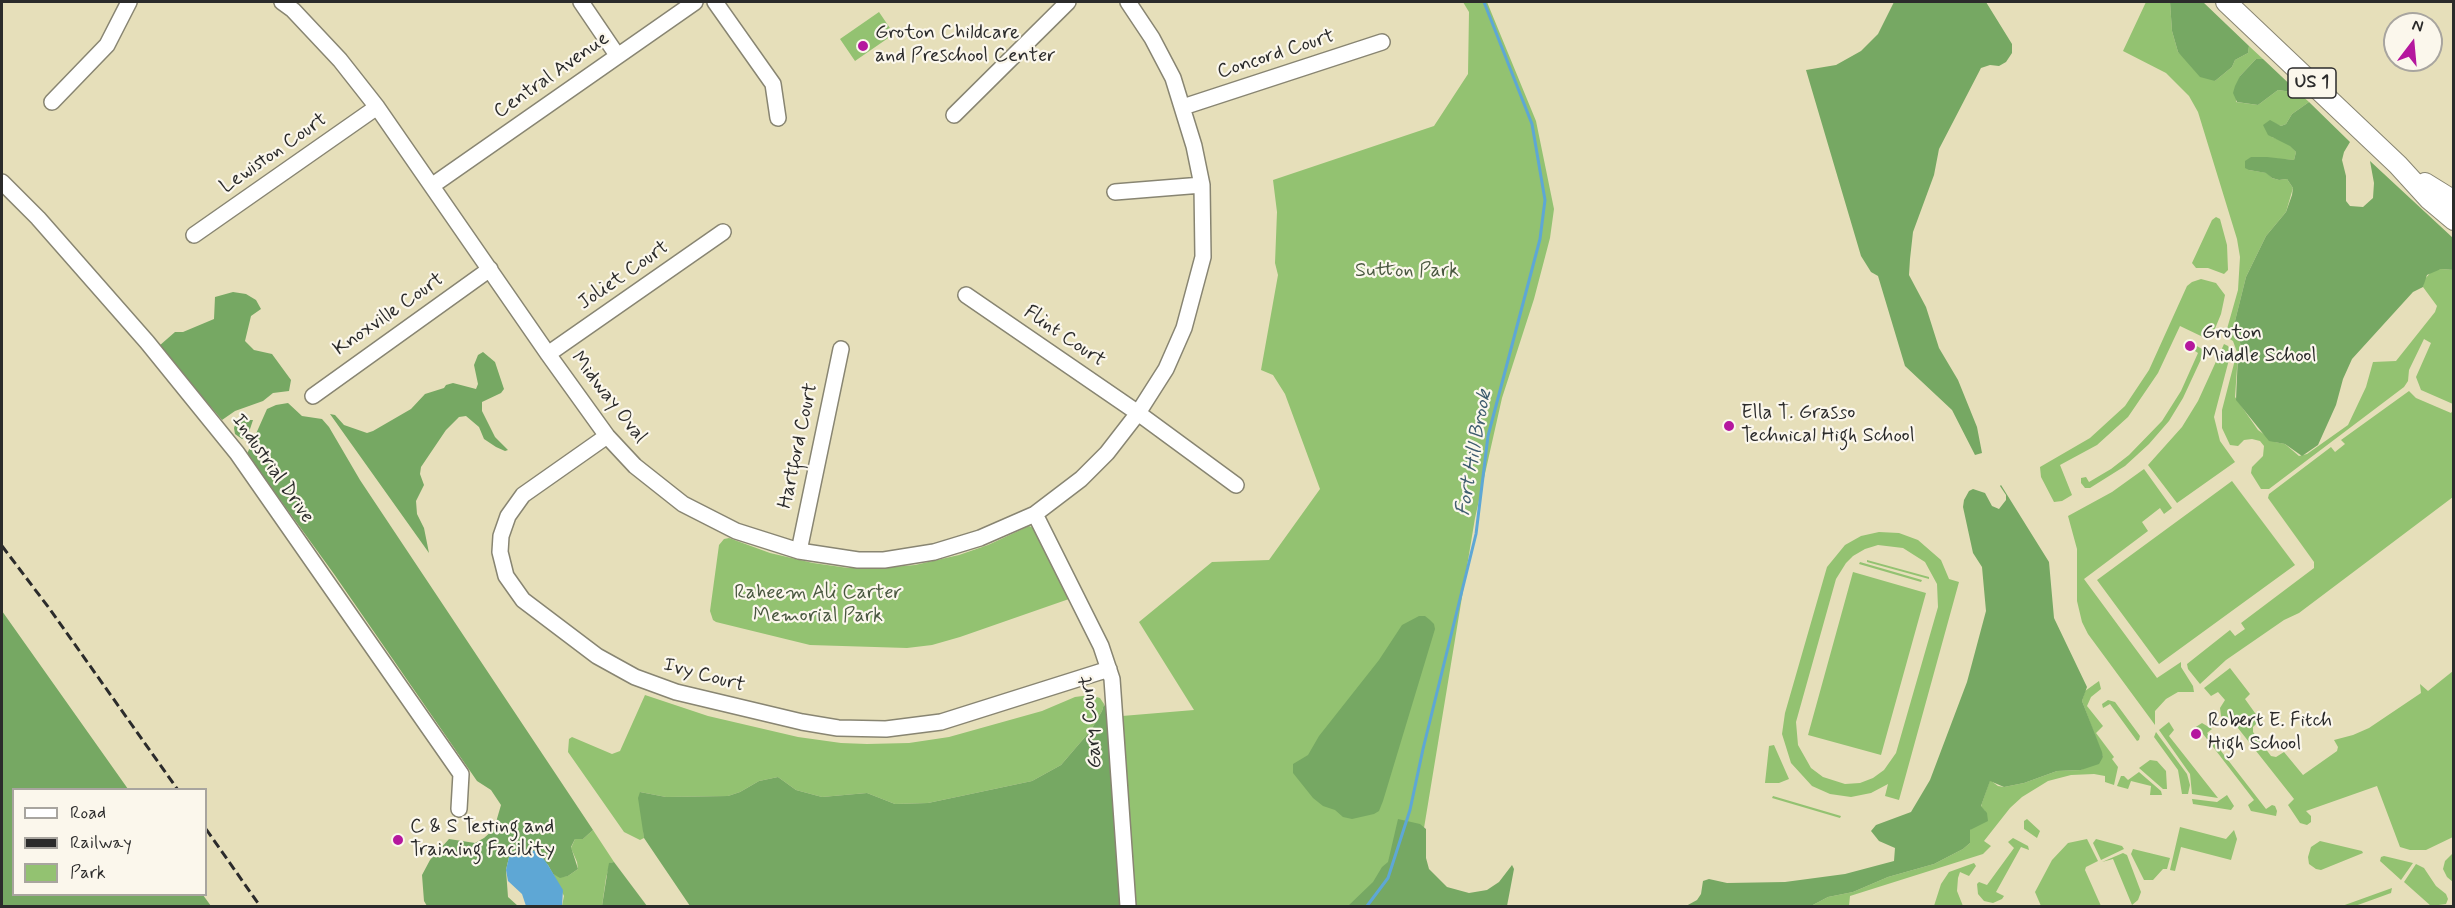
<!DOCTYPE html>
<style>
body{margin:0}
#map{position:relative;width:2455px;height:908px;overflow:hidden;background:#e6dfba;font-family:Mynerve,sans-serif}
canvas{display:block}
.frame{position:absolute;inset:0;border:3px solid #2b2b2b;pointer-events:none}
.legend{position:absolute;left:12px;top:788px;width:195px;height:108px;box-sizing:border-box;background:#fbf7ec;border:2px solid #a8a59f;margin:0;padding:8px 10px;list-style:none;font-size:18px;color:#2b2b2b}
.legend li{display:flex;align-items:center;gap:12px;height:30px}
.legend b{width:30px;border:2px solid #a8a59f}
.north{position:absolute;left:2383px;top:12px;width:60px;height:60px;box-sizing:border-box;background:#fbf7ec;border:2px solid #a8a59f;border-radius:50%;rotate:16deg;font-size:16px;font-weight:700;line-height:24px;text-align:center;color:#2b2b2b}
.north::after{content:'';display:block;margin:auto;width:21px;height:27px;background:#b5179e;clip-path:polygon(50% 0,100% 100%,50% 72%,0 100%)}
</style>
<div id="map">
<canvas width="2455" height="908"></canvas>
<div class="frame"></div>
<ul class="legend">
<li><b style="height:8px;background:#fff"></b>Road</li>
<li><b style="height:8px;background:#2b2b2b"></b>Railway</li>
<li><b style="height:16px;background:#93c271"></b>Park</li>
</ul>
<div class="north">N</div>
</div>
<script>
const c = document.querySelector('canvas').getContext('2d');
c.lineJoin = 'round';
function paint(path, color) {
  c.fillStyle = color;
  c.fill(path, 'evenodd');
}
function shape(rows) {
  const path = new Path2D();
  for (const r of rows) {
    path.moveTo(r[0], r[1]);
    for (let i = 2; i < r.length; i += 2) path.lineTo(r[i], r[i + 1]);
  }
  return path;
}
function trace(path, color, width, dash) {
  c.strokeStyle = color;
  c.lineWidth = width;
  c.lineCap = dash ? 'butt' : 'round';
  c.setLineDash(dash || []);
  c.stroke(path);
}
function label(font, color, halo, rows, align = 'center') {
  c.font = font + ' Mynerve,sans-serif';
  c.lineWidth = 4.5;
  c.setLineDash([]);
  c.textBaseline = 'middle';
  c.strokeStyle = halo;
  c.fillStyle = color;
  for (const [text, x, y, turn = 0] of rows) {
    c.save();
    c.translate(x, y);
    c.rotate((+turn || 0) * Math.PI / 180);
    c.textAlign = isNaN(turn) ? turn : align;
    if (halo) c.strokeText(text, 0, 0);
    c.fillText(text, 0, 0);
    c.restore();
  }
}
paint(shape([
 [1463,2,1487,2,1536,121,1554,209,1550,238,1534,299,1502,398,1475,518,1412,901,1386,906,1134,906,1122,716,1194,710,1139,622,1212,562,1269,560,1320,489,1285,394,1273,375,1261,370,1278,275,1275,263,1277,212,1273,180,1434,126,1468,74,1469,12],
 [2146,2,2170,2,2172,31,2178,52,2215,81,2232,67,2235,60,2248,53,2249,46,2263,59,2256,59,2240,76,2236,102,2258,105,2278,90,2299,93,2309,102,2292,114,2286,124,2281,126,2274,123,2272,137,2288,143,2296,152,2294,160,2251,157,2249,170,2267,173,2272,178,2279,180,2287,179,2293,188,2286,212,2266,236,2246,277,2235,321,2241,347,2238,354,2235,397,2258,430,2275,442,2285,444,2299,456,2307,454,2348,425,2366,387,2373,362,2396,361,2435,312,2437,306,2423,287,2424,280,2432,271,2441,269,2453,270,2453,404,2421,390,2416,377,2431,343,2424,339,2409,370,2408,381,2404,387,2269,489,2261,489,2251,473,2252,467,2263,456,2264,446,2260,441,2252,439,2244,440,2238,446,2230,445,2222,428,2222,410,2237,352,2233,341,2225,336,2238,290,2240,257,2237,239,2198,112,2189,96,2166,73,2123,51],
 [879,12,894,34,855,61,840,39],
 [2216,217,2220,219,2227,245,2228,270,2224,274,2208,268,2196,268,2192,263,2212,220],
 [2201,279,2216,283,2225,295,2221,314,2212,336,2209,338,2203,337,2180,326,2158,373,2128,417,2097,445,2060,465,2072,495,2062,501,2054,502,2041,477,2040,467,2090,438,2125,406,2149,370,2187,286,2192,282],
 [2224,344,2228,346,2231,352,2214,417,2220,441,2235,462,2177,503,2148,465,2182,427,2198,401],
 [2195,345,2202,349,2203,355,2183,398,2169,421,2149,444,2125,466,2090,488,2085,488,2081,483,2081,478,2086,477,2089,482,2111,469,2129,455,2162,421,2181,391,2198,353,2192,349],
 [2409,391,2416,398,2451,413,2453,410,2453,497,2299,613,2284,620,2226,660,2200,684,2188,669,2187,664,2230,630,2235,636,2245,629,2241,623,2314,568,2314,562,2268,498,2269,494,2331,447,2335,452,2345,444,2341,440],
 [2144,469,2172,508,2164,514,2160,508,2142,522,2148,531,2084,579,2157,678,2181,662,2181,667,2193,686,2194,692,2178,692,2166,699,2155,711,2155,725,2088,634,2082,622,2077,601,2077,549,2068,516,2112,492],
 [2232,481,2295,565,2159,664,2097,580],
 [1029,526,1036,529,1069,599,960,637,932,645,907,648,810,645,716,622,713,620,710,611,719,545,724,539,729,538,770,553,813,563,848,568,881,568,915,565,959,555,988,545],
 [1879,532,1899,533,1918,540,1941,560,1949,579,1959,582,1899,800,1885,796,1888,784,1871,793,1851,797,1830,794,1812,786,1791,763,1782,734,1785,713,1827,567,1845,545,1861,536],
 [1878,545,1903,548,1925,562,1937,584,1938,607,1896,753,1884,770,1873,778,1860,783,1845,784,1823,777,1811,768,1798,745,1796,722,1836,579,1846,563,1853,556,1865,549],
 [1867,560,1929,577,1929,579,1867,562],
 [1860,562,1922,580,1921,582,1859,564],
 [1853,572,1926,593,1881,755,1808,735],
 [2230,668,2250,694,2245,699,2260,720,2253,727,2253,732,2271,756,2276,757,2284,752,2303,775,2337,751,2338,747,2334,740,2353,735,2369,728,2421,693,2420,684,2428,691,2453,671,2453,837,2426,850,2410,850,2400,847,2377,786,2306,811,2311,816,2311,822,2307,825,2300,823,2288,805,2294,799,2230,718,2225,721,2221,716,2220,708,2225,700,2218,692,2211,696,2204,688],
 [2099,681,2101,689,2091,697,2087,706,2103,726,2096,733,2114,757,2112,759,2118,767,2114,785,2105,782,2105,776,2094,774,2071,775,2048,781,2022,797,2010,808,1984,841,1991,846,1983,854,1850,896,1849,906,1811,906,1828,897,1853,892,1888,877,1934,864,1963,849,1970,843,1970,830,1985,811,1981,807,1982,803,1990,780,1998,786,2004,787,2024,783,2057,771,2081,770,2103,757,2082,701,2085,691],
 [645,695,708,716,798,737,841,743,867,744,909,743,949,737,1042,711,1075,697,1090,695,1100,698,1104,704,1102,711,1091,730,1061,765,1032,781,928,803,895,804,867,793,822,797,796,790,778,777,759,781,740,792,728,796,666,797,640,792,644,838,640,840,624,832,568,752,569,739,572,737,612,754,620,751],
 [2108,700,2115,702,2140,736,2139,740,2137,741,2110,704,2103,708,2102,704],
 [2169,722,2174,730,2169,736,2218,798,2192,794,2190,774,2159,730],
 [2202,723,2212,729,2207,733,2266,809,2272,805,2275,806,2277,811,2276,816,2251,811,2248,805,2254,800,2200,730,2195,734,2191,730],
 [2156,732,2187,774,2190,785,2188,794,2182,794,2178,770,2154,737],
 [1774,745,1789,779,1779,783,1765,783,1769,746],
 [2150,760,2157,761,2166,771,2167,789,2163,789,2139,768],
 [2139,772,2161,791,2162,795,2150,795,2151,786,2131,781,2128,789,2117,786,2121,776,2124,776,2128,780],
 [2227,795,2234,806,2231,810,2193,804,2192,799,2217,802],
 [1773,796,1841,816,1840,818,1772,798],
 [2027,819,2040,831,2037,838,2024,829,2024,821],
 [2180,827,2226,839,2234,830,2237,839,2231,860,2181,847,2175,871,2170,870],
 [593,830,614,862,610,863,606,878,602,906,562,906,564,896,553,874,560,877,568,876,578,869,577,862,571,848,575,839,583,839],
 [2013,838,2028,846,2029,850,2021,847,1996,892,2004,896,2002,899,1993,903,1984,901,1978,894,1977,884,1979,882,1987,885,2014,848,2008,842],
 [2087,839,2098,861,2086,867,2085,870,2101,906,2041,906,2035,892,2052,860,2068,843],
 [2096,839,2122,846,2124,849,2101,860,2093,843],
 [2320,841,2362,851,2363,853,2321,870,2316,869,2309,864,2308,857,2311,847],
 [2133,849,2170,858,2167,869,2163,869,2153,880,2144,880,2131,854],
 [2123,853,2127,855,2141,892,2138,900,2132,905,2113,859,2102,862],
 [2453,853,2453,882,2447,877,2443,869,2445,861],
 [2384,856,2413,863,2401,880,2380,861,2381,857],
 [1974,863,1976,866,1969,876,1960,872,1958,878,1957,891,1963,906,1934,906,1941,884,1949,872],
 [2416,864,2424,868,2436,886,2446,894,2448,899,2446,904,2431,906,2404,882],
 [2392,888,2391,893,2355,906,2342,906]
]), '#93c271');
paint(shape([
 [1894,2,1986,2,2012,44,2012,53,2006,62,1999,66,1990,65,1981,68,1939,149,1934,175,1913,232,1910,259,1909,275,1926,307,1939,348,1958,380,1977,427,1982,453,1975,455,1952,410,1905,366,1878,276,1871,272,1861,256,1806,70,1836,65,1861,51,1878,34],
 [2170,2,2203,2,2249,46,2248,53,2235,60,2232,67,2215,81,2200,77,2178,52,2172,31],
 [2256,59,2263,59,2299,93,2278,90,2258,105,2237,102,2233,93,2235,86,2240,76],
 [2309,102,2350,142,2344,152,2342,160,2346,176,2346,201,2350,206,2363,207,2373,198,2374,183,2370,161,2453,238,2454,270,2441,269,2427,275,2423,287,2413,292,2352,359,2343,379,2336,405,2318,445,2302,456,2285,444,2269,441,2236,400,2238,354,2241,347,2235,321,2246,277,2266,236,2286,212,2292,195,2293,188,2287,179,2279,180,2272,178,2266,173,2249,170,2245,168,2245,161,2251,157,2267,157,2294,160,2296,152,2290,146,2268,135,2263,125,2270,120,2281,126,2286,124,2292,114],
 [233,292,246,294,256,300,261,309,251,316,245,341,254,350,272,354,291,380,289,391,273,393,263,401,235,411,222,420,159,346,175,332,183,332,214,319,215,297],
 [483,352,495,362,504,389,501,393,482,402,482,411,495,437,508,450,505,451,496,447,484,439,479,427,466,416,459,417,446,430,421,467,420,474,424,485,416,501,417,514,424,528,429,553,330,414,335,415,344,425,367,433,373,431,411,409,425,394,444,388,446,385,453,383,476,389,478,384,474,365,478,355],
 [288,403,302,416,322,419,329,427,360,480,593,830,583,839,575,839,571,847,578,869,568,876,560,878,553,874,548,865,532,850,514,853,509,857,506,870,508,897,518,906,427,906,424,901,422,875,430,860,449,839,475,843,484,838,494,829,501,805,491,790,477,781,334,574,247,454,267,409,276,405],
 [244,420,253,420,248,435,242,439,235,434,234,428,235,425],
 [2001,485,2049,562,2054,618,2087,687,2082,701,2102,752,2103,757,2099,764,2081,770,2057,771,2024,783,2004,787,1990,781,1981,806,1987,813,1988,821,1970,830,1970,843,1963,849,1934,864,1888,877,1853,892,1828,897,1811,906,1784,905,1686,906,1697,900,1701,894,1703,881,1709,879,1727,883,1785,882,1845,874,1894,861,1895,848,1879,841,1871,831,1876,825,1911,812,1930,780,1967,682,1986,611,1982,567,1973,553,1963,507,1964,500,1969,491,1973,489,1985,493,1992,506,1999,509,2006,500,2006,495,2000,486],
 [2,611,128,789,14,790,14,894,203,895,211,906,2,906],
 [1419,616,1425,616,1430,620,1434,624,1435,629,1383,801,1379,811,1374,814,1352,819,1343,817,1335,810,1323,806,1313,798,1293,773,1293,764,1308,755,1319,736,1379,660,1402,625],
 [1104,704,1108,714,1121,906,690,906,644,838,638,798,640,792,666,797,728,796,740,792,759,781,778,777,796,790,822,797,867,793,895,804,928,803,1032,781,1061,765,1091,730,1102,711],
 [1398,819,1420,824,1426,829,1426,858,1429,869,1447,887,1469,893,1487,890,1499,882,1512,865,1514,869,1507,906,1348,906,1373,882,1382,867,1388,862],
 [614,862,647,906,602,906,608,868,609,863]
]), '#76a863');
paint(shape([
 [526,850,538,851,548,865,563,890,562,906,526,906,522,894,508,881,506,870,509,857]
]), '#5ea7d5');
trace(shape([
 [1367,906,1388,878,1410,810,1423,749,1476,534,1488,436,1540,239,1545,200,1532,124,1484,2]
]), '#5ea7d5', 3);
const minor = shape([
 [282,2,293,10,340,60,377,107,548,354,607,436,635,466,683,504,736,531,799,551,858,560,884,560,934,552,980,538,1035,514,1081,479,1107,453,1138,413,1166,369,1184,328,1203,257,1202,185,1194,146,1173,78,1152,38,1128,2],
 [581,2,617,55],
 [715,2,773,84,778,118],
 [52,102,107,45,129,2],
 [1183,107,1382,42],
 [954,115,1068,2],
 [2,182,38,218,147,342,237,453,461,774,459,809],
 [433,185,695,2],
 [1115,192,1202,185],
 [194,235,377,107],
 [966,295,1138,413,1236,485],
 [548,354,723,232],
 [313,396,490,269],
 [607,436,523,495,508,516,501,536,500,552,506,576,523,600,597,656,635,677,676,692,802,722,838,728,886,729,941,722,1109,669],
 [1035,514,1101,646,1112,679,1128,906],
 [799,551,841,349]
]);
const major = shape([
 [2226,2,2398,165,2429,199,2454,220],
 [2425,183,2454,201]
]);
trace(minor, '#888572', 18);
trace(major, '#888572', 22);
trace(minor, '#fff', 15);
trace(major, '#fff', 20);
trace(shape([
 [2,546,49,608,178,790],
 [206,829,260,906]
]), '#2b2b2b', 3, [9, 4.5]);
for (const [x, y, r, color] of [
 [863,46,6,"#b5179e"],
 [2190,346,6,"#b5179e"],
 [1729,426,6,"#b5179e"],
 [2196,734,6,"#b5179e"],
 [398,840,6,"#b5179e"]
]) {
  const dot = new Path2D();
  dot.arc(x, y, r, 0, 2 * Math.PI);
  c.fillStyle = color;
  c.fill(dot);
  trace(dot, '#fbf7ec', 2);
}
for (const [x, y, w] of [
 [2312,83,48]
]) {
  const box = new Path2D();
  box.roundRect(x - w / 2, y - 15, w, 30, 4.5);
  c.fillStyle = '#fbf7ec';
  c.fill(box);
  trace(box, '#2b2b2b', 1.5);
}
label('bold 18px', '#2b2b2b', null, [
 ["US 1",2312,83]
]);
label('20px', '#2b2b2b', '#fbf7ec', [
 ["Groton Childcare",875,34],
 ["and Preschool Center",875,57],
 ["Groton",2202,334],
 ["Middle School",2202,357],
 ["Ella T. Grasso",1741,414],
 ["Technical High School",1741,437],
 ["Robert E. Fitch",2208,722],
 ["High School",2208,745],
 ["C & S Testing and",410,828],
 ["Training Facility",410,851]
], 'left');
label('20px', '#2b2b2b', '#fbf7ec', [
 ["Concord Court",1276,55,-18],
 ["Central Avenue",552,76,-35],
 ["Lewiston Court",274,154,-35],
 ["Joliet Court",624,276,-35],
 ["Knoxville Court",389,315,-35],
 ["Flint Court",1064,337,34],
 ["Midway Oval",608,398,52],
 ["Hartford Court",799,446,-78],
 ["Industrial Drive",272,469,55],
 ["Ivy Court",704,676,15],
 ["Gary Court",1092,722,-96]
]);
label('20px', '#4a5840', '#fbf7ec', [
 ["Sutton Park",1407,272],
 ["Raheem Ali Carter",818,594],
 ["Memorial Park",818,617]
]);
label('italic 21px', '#3f5d6f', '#fbf7ec', [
 ["Fort Hill Brook",1475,453,-80]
]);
</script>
